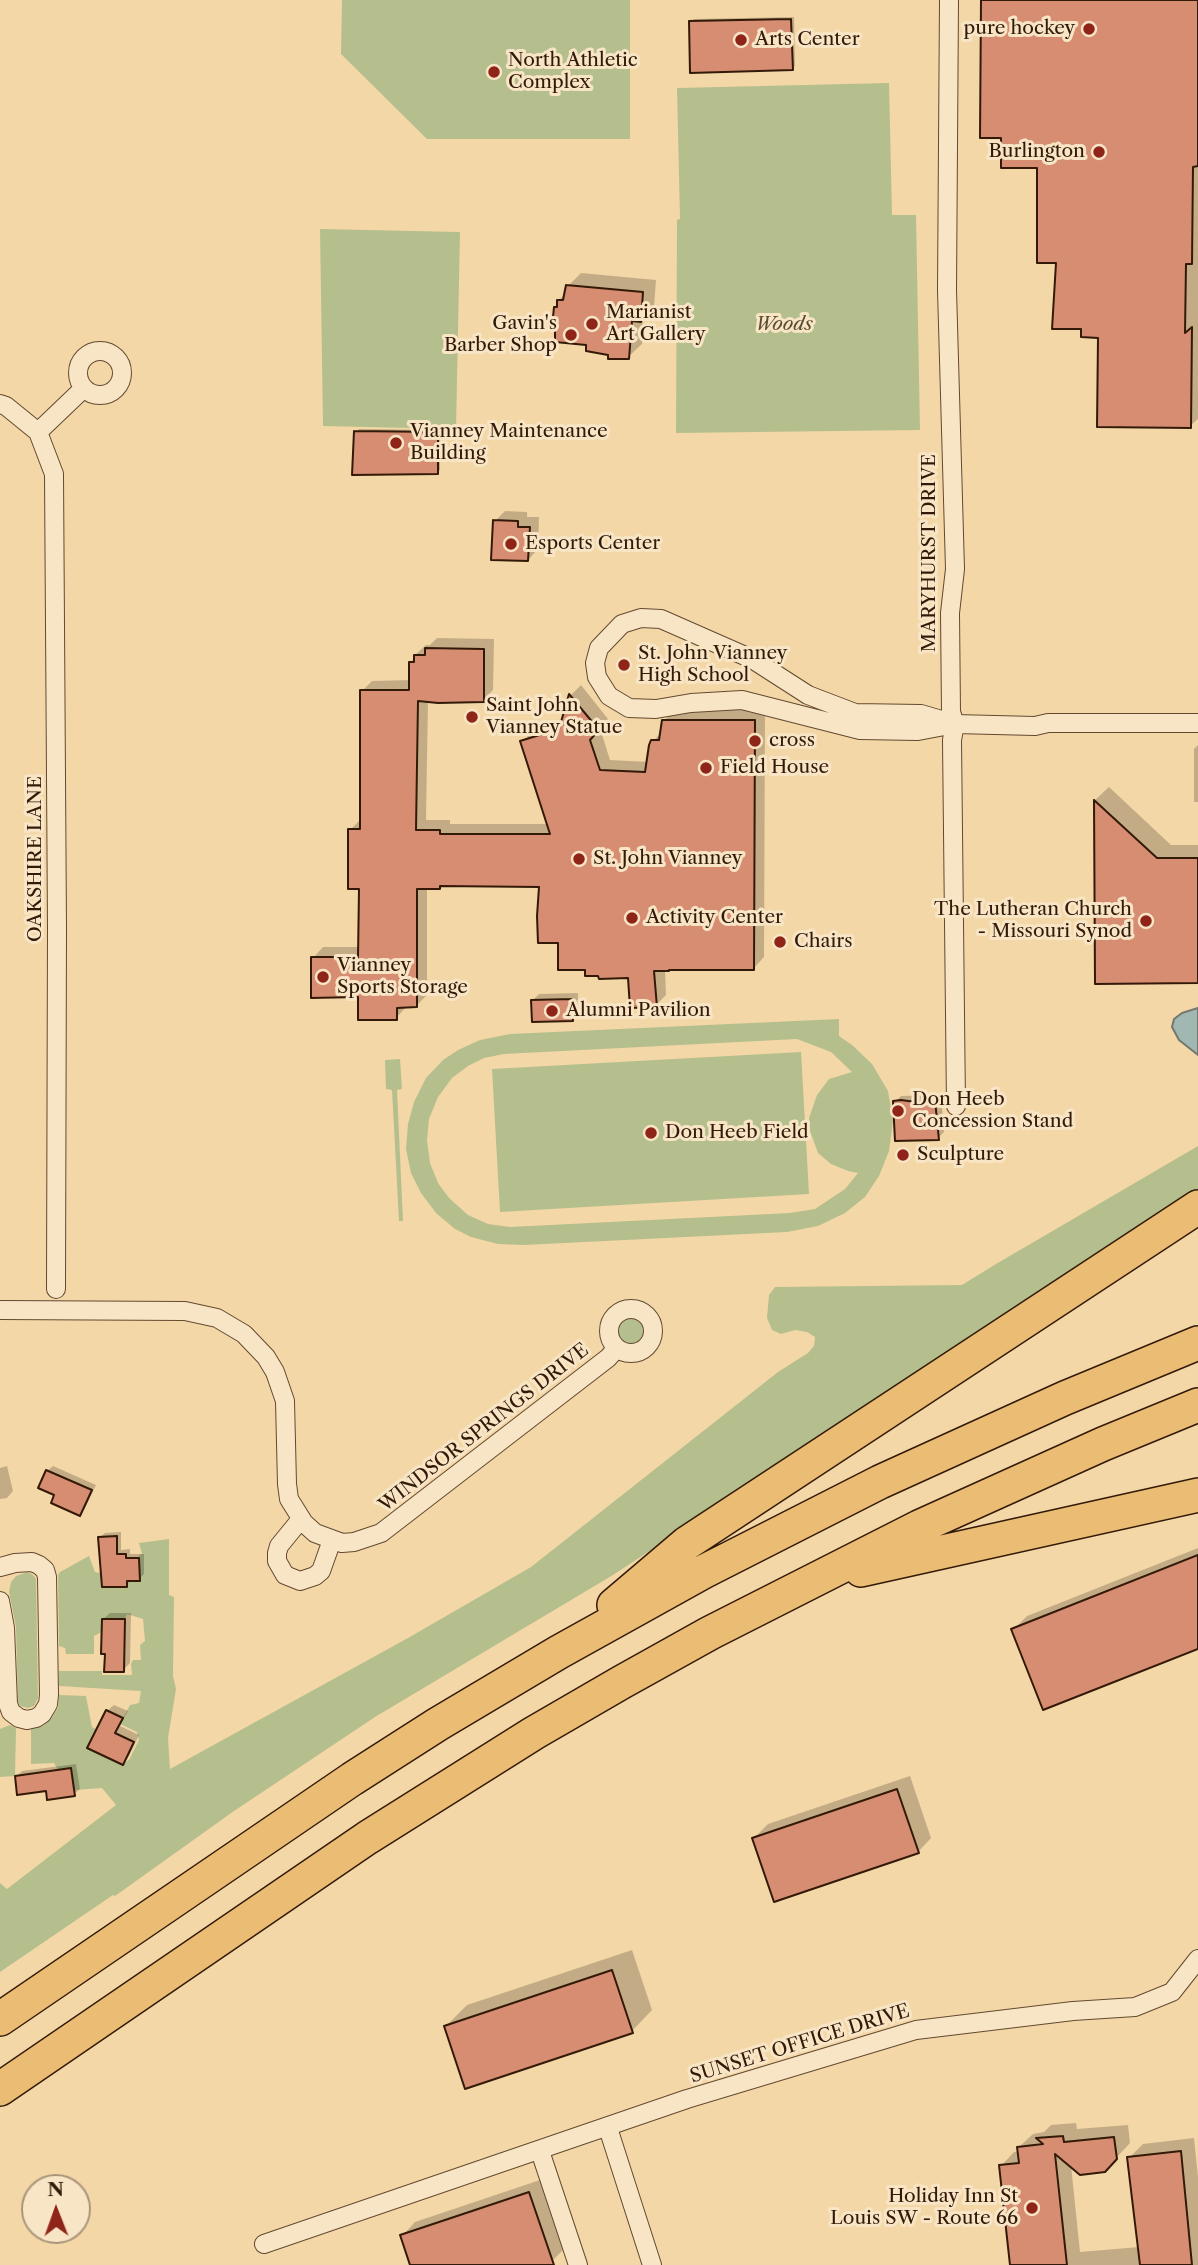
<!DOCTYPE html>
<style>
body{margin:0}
#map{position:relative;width:1198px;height:2265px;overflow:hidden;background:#f4d7a7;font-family:"Libre Caslon Text",serif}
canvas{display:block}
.north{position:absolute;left:21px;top:2174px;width:70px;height:70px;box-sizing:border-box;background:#f8e5c6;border:2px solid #a9947a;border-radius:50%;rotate:359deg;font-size:19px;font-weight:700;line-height:28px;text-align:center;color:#331a08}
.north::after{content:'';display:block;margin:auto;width:24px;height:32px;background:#8f2418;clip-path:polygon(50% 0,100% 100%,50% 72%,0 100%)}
</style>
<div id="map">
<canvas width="1198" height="2265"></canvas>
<div class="north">N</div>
</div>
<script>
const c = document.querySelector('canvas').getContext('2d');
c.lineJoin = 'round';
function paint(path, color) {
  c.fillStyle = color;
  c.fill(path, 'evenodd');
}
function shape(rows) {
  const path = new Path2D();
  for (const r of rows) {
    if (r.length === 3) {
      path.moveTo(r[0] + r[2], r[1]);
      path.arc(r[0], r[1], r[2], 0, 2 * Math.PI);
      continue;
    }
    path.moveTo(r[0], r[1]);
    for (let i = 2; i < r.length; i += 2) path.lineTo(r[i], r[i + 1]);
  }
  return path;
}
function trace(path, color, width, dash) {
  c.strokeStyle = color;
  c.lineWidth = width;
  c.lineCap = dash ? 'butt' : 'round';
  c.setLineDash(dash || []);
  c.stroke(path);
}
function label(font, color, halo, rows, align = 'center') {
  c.font = font + ' "Libre Caslon Text",serif';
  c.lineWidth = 6;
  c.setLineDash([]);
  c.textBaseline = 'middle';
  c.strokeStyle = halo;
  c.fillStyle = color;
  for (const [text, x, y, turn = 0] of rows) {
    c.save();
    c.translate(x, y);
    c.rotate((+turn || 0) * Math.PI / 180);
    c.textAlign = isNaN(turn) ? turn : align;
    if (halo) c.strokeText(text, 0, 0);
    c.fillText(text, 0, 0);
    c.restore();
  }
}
paint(shape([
 [342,0,630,0,630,139,427,139,341,54],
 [889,83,892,215,916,215,920,430,676,433,677,220,680,219,677,88],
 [320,229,460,232,456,429,323,426],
 [839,1019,839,1036,852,1045,872,1064,888,1091,893,1121,889,1151,879,1176,865,1197,845,1213,818,1226,787,1232,524,1245,498,1244,471,1237,455,1229,436,1213,421,1193,411,1173,406,1149,408,1124,414,1102,426,1078,443,1060,458,1050,480,1040,510,1034],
 [797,1039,831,1052,852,1072,829,1079,817,1095,809,1118,810,1131,818,1153,831,1164,848,1171,858,1173,845,1189,815,1209,790,1213,510,1227,488,1224,468,1215,449,1198,438,1183,430,1163,427,1140,429,1119,438,1097,452,1078,468,1066,484,1058,504,1054],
 [801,1052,809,1194,500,1212,492,1069],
 [400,1059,402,1089,397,1090,403,1221,399,1221,392,1090,386,1089,385,1060],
 [1198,1146,1198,1191,613,1575,375,1717,234,1811,115,1896,113,1895,0,1972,0,1883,7,1889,116,1805,102,1788,74,1790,71,1768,58,1770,54,1763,31,1764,31,1729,42,1726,51,1719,58,1708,59,1695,86,1696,92,1727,97,1730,94,1732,87,1748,123,1764,129,1760,139,1740,137,1732,120,1724,130,1705,139,1703,141,1691,59,1686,59,1671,102,1671,102,1675,132,1675,131,1664,133,1660,141,1660,140,1645,145,1641,143,1619,127,1614,125,1619,102,1619,102,1632,94,1636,94,1654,66,1654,65,1648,59,1646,58,1575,60,1572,89,1556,95,1572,100,1573,100,1576,102,1576,102,1587,126,1587,127,1581,140,1581,139,1555,142,1554,139,1543,169,1539,169,1595,174,1597,173,1676,176,1689,168,1738,170,1769,408,1638,531,1567,778,1372,808,1353,814,1346,815,1337,807,1332,795,1330,781,1334,772,1330,767,1318,769,1295,775,1287,962,1285,996,1264],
 [631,1331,14],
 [28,1572,33,1575,36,1579,38,1698,34,1706,28,1708,20,1706,18,1702,16,1627,9,1592,11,1582,16,1576],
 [10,1725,16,1728,15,1776,0,1777,0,1729]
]), '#b5bf8d');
const water = shape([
 [1198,1008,1198,1055,1179,1040,1172,1027,1174,1019,1182,1013,1198,1008]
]);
paint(water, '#a0b7b2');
trace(water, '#74786e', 2);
paint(shape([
 [983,0,1198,0,1198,419,1190,426,1100,336,1083,327,1057,261,1039,166,1002,137],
 [794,17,795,66,792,69,691,22,694,19],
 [581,273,656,280,654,307,643,317,642,344,628,357,610,354,588,343,555,307,558,301,567,292,568,286],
 [359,429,440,430,440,470,437,472,356,432],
 [505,511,527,512,527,517,539,517,538,549,528,560,495,521],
 [437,638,494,639,493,690,483,700,428,701,426,820,450,820,450,824,549,824,522,742,533,731,563,722,571,695,581,685,608,719,600,728,610,760,649,762,653,741,662,732,664,721,674,710,765,710,764,957,754,968,665,970,666,995,656,1005,630,976,587,968,560,942,540,885,442,884,439,888,427,887,427,995,417,1005,407,1006,396,1018,360,995,313,958,323,947,360,947,361,887,350,830,361,819,362,691,372,681,411,680,411,663,415,655,426,645,430,645],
 [1198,745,1198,802,1194,802,1194,749],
 [1109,787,1171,845,1198,845,1198,982,1097,982,1095,800],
 [578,993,578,1013,572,1019,532,1001,539,994],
 [941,1095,944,1132,938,1138,895,1102,901,1096],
 [7,1466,13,1491,7,1498,0,1499,0,1468],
 [53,1466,96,1485,85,1508,80,1514,47,1471],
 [121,1532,121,1550,130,1549,130,1554,144,1554,144,1574,139,1579,132,1579,126,1585,100,1537,105,1533],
 [1198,1548,1198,1647,1013,1630,1027,1616],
 [110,1613,131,1613,130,1663,123,1670,103,1619],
 [114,1705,128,1711,120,1726,139,1735,129,1756,123,1762,107,1711],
 [76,1764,80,1789,74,1794,47,1789,17,1776,22,1771],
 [910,1776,931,1838,918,1852,754,1838,768,1824],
 [632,1950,652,2010,632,2031,446,2026,467,2005],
 [1076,2123,1077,2129,1128,2125,1130,2143,1104,2171,1071,2165,1080,2252,1139,2247,1129,2158,1143,2144,1194,2138,1198,2177,1198,2265,1012,2265,1001,2166,1014,2152,1020,2151,1019,2147,1033,2134,1044,2132,1051,2125],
 [543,2179,566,2247,552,2261,540,2265,412,2265,402,2236,415,2222]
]), '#0003');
const building = shape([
 [981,0,1198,0,1198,166,1193,167,1192,264,1186,264,1185,333,1192,327,1191,428,1097,427,1098,338,1081,337,1081,329,1052,329,1056,263,1037,263,1037,168,1001,168,1001,138,980,138,981,0],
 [791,19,793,70,690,73,689,21,791,19],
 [566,285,643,292,641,322,632,321,629,359,608,359,608,355,586,351,586,345,555,342,555,327,552,327,554,307,557,307,557,300,563,300,566,285],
 [354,431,438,432,438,474,352,475,354,431],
 [493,520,518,521,518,527,530,527,528,561,491,560,493,520],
 [425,648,484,649,484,702,438,703,418,701,416,830,440,830,440,834,550,834,520,741,559,729,569,694,599,730,590,740,600,770,645,772,649,745,651,740,659,740,662,720,755,720,754,970,669,970,669,971,654,971,657,1007,630,1008,628,978,599,979,598,976,585,976,585,970,558,970,558,943,538,943,537,916,539,887,440,886,440,889,417,889,417,1007,397,1008,397,1020,358,1020,358,997,311,998,311,957,358,957,359,889,348,889,348,829,360,829,360,690,409,690,409,662,414,662,414,655,425,655,425,648],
 [1094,800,1157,858,1198,858,1198,983,1095,984,1094,800],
 [572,999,573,1021,532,1022,531,1000,572,999],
 [901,1100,916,1102,935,1100,939,1140,895,1141,893,1101,901,1100],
 [46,1470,92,1490,80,1516,51,1503,54,1495,38,1488,46,1470],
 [117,1536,117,1554,126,1554,126,1558,139,1558,140,1581,127,1581,127,1587,102,1587,98,1537,117,1536],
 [1198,1555,1198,1649,1043,1710,1011,1629,1198,1555],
 [102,1619,125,1619,124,1672,104,1672,105,1654,101,1654,102,1619],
 [106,1710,123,1718,115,1733,134,1742,123,1765,87,1748,106,1710],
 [71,1768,75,1796,47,1800,46,1791,17,1795,15,1776,71,1768],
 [897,1789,919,1853,774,1902,752,1838,897,1789],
 [612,1970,633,2033,465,2089,444,2026,612,1970],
 [1063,2136,1064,2142,1114,2137,1117,2159,1105,2172,1080,2175,1055,2154,1067,2265,1010,2265,999,2165,1019,2163,1017,2147,1043,2144,1036,2138,1063,2136],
 [1181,2151,1192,2265,1140,2265,1127,2157,1181,2151],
 [529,2192,554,2265,410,2265,400,2235,529,2192]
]);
paint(building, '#d68d72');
trace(building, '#331a08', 2);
const minor = shape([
 [949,0,947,290,955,569,950,613,951,712,955,724,952,740,956,1106],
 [100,373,22],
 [0,404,6,406,38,432,54,474,57,929,56,1289],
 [38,432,84,388],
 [955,724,921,714,855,713,808,695,752,659,661,619,641,618,622,624,599,648,595,663,597,677,609,696,629,708,656,709,691,703,742,700,860,730,918,731,955,724,1035,726,1048,723,1198,723],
 [631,1331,22],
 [0,1310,185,1311,217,1318,244,1334,266,1357,275,1372,285,1401,287,1484,289,1499,304,1523,315,1533,342,1543,354,1542,381,1533,608,1358,617,1348],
 [301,1519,279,1546,277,1553,277,1561,285,1575,300,1581,315,1576,321,1571,332,1540],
 [0,1567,15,1563,32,1562,39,1565,45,1570,47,1577,49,1695,48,1704,42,1714,36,1718,27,1720,19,1718,11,1712,8,1704,5,1628,0,1601],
 [608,2128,652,2265],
 [540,2151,578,2265],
 [264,2244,687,2099,916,2030,1073,2011,1135,2007,1172,1992,1198,1959]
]);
const motorway = shape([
 [861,1570,1198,1495],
 [614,1605,687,1543,1198,1207],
 [0,2019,352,1779,438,1724,559,1652,703,1572,880,1482,1065,1398,1198,1343],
 [0,2089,367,1838,534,1733,622,1682,710,1633,919,1527,1103,1444,1198,1405]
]);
trace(minor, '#634930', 20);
trace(motorway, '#331a08', 36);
trace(minor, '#f8e5c6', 18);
trace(motorway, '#eabc74', 33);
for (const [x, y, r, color] of [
 [1089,29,7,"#8f2418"],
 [741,40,7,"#8f2418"],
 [494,72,7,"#8f2418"],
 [1099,152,7,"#8f2418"],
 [592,324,7,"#8f2418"],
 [571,335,7,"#8f2418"],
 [396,443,7,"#8f2418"],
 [511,544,7,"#8f2418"],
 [624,665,7,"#8f2418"],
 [472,717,7,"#8f2418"],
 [755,741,7,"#8f2418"],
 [706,768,7,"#8f2418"],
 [579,859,7,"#8f2418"],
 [632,918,7,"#8f2418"],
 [1146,921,7,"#8f2418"],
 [780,942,7,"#8f2418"],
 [323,977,7,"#8f2418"],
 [552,1011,7,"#8f2418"],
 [898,1111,7,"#8f2418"],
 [651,1133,7,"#8f2418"],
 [903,1155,7,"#8f2418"],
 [1032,2208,7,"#8f2418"]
]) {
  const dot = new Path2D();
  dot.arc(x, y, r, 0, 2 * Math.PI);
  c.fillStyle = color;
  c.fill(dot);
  trace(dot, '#f8e5c6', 2.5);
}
label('19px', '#331a08', '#f8e5c6', [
 ["pure hockey",1075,29,"right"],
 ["Arts Center",755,40],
 ["North Athletic",508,61],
 ["Complex",508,83],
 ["Burlington",1085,152,"right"],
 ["Marianist",606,313],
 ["Art Gallery",606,335],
 ["Gavin's",557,324,"right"],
 ["Barber Shop",557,346,"right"],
 ["Vianney Maintenance",410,432],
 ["Building",410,454],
 ["Esports Center",525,544],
 ["St. John Vianney",638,654],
 ["High School",638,676],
 ["Saint John",486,706],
 ["Vianney Statue",486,728],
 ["cross",769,741],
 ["Field House",720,768],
 ["St. John Vianney",593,859],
 ["The Lutheran Church",1132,910,"right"],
 ["- Missouri Synod",1132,932,"right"],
 ["Activity Center",646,918],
 ["Chairs",794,942],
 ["Vianney",337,966],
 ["Sports Storage",337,988],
 ["Alumni Pavilion",566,1011],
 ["Don Heeb",912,1100],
 ["Concession Stand",912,1122],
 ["Don Heeb Field",665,1133],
 ["Sculpture",917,1155],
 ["Holiday Inn St",1018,2197,"right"],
 ["Louis SW - Route 66",1018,2219,"right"]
], 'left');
label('italic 19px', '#5a4c30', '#f8e5c6', [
 ["Woods",784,325]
]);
label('19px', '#331a08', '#f8e5c6', [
 ["MARYHURST DRIVE",930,553,-90],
 ["OAKSHIRE LANE",36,859,-90],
 ["WINDSOR SPRINGS DRIVE",484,1428,-38],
 ["SUNSET OFFICE DRIVE",800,2044,-17]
]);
</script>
